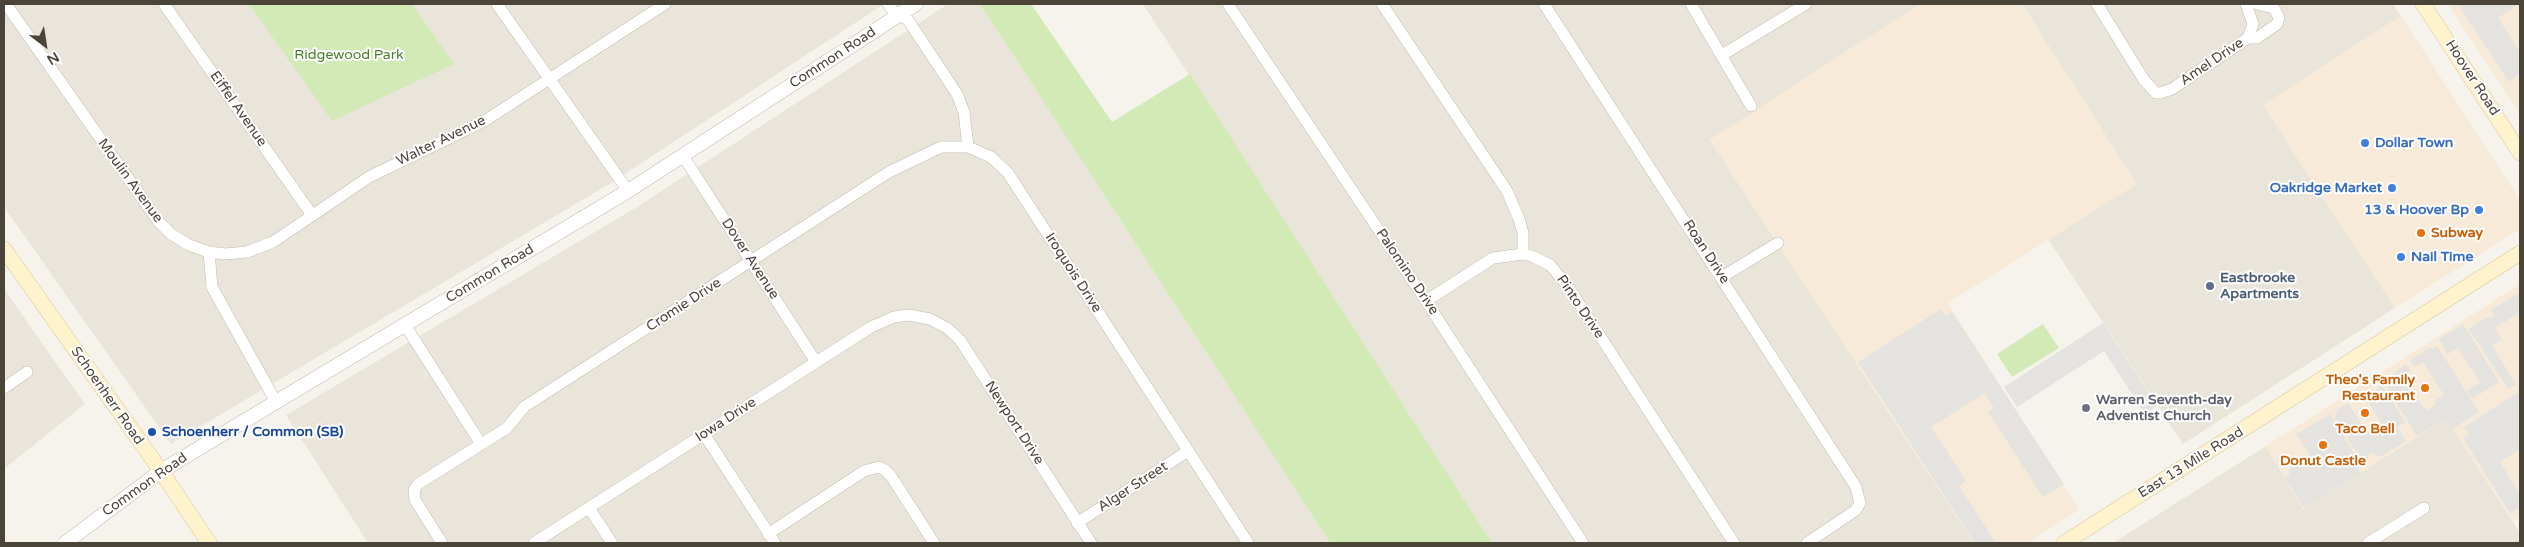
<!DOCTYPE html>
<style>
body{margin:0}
#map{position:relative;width:2524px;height:547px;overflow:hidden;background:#f6f3ec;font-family:"Varela Round",sans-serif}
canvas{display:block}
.frame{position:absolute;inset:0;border:5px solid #4b4439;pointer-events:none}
.north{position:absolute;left:20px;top:20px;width:50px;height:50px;-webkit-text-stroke:4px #fff;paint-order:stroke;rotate:149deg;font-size:14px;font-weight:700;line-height:20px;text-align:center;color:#4b4439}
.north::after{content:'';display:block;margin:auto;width:18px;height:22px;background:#4b4439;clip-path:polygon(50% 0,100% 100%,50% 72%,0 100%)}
</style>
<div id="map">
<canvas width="2524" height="547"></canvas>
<div class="frame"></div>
<div class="north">N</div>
</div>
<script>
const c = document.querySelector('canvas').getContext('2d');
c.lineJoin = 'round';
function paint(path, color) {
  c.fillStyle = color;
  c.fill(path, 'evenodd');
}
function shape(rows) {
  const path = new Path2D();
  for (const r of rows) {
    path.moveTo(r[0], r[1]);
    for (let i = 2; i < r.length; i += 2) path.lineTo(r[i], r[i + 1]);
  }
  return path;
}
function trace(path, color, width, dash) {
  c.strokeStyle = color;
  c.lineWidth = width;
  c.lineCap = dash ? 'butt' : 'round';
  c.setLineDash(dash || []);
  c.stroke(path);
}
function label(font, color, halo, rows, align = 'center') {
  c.font = font + ' "Varela Round",sans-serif';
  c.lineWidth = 4;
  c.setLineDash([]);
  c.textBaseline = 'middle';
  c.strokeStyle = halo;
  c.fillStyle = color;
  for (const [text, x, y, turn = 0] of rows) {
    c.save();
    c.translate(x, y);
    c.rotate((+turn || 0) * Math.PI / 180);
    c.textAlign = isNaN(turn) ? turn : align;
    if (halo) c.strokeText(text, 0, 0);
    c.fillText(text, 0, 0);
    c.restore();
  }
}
paint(shape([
 [4,4,884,4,611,183,171,444,4,207],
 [948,4,980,4,1330,543,368,543,286,415,637,207],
 [1143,4,1920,4,1710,140,1974,543,1492,543],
 [2022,4,2393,4,2401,16,2263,105,2395,308,2183,444,2048,239,2136,183],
 [4,289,85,404,4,469],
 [2446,418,2520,533,2520,543,2113,543,2266,446,2303,509]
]), '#eae5da');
paint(shape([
 [1920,4,2022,4,2137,184,1948,303,2079,510,2027,543,1974,543,1710,140],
 [2448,4,2520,4,2520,115],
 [2401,16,2520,200,2520,229,2395,308,2263,105],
 [2520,284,2520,516,2513,521,2446,419,2303,509,2266,446]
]), '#f7ead8');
paint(shape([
 [249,4,412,4,454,64,332,121],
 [980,4,1031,4,1112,122,1190,74,1492,543,1330,543],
 [2043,324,2059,348,2012,377,1997,354]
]), '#d2eab5');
paint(shape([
 [2458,4,2519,4,2498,18,2520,52,2520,74,2509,82],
 [2520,292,2520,312,2495,328,2502,339,2492,346,2516,384,2508,389,2469,329,2489,316,2490,318,2494,316,2491,310],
 [1941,309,1946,316,1952,312,2064,484,2043,497,1988,412,1994,408,1985,393,1931,427,1966,481,1959,486,1996,543,1975,543,1858,362],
 [2103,323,2157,406,2145,414,2104,351,2017,407,2004,387],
 [2463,324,2499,382,2472,399,2467,391,2480,382,2458,348,2448,354,2439,339],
 [2437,346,2479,412,2452,429,2446,419,2417,436,2383,381,2406,364,2410,371,2402,376,2424,408,2428,410,2436,404,2435,401,2444,395,2423,362,2415,367,2410,360,2431,347,2432,349],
 [2381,383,2405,422,2397,427,2406,441,2380,457,2370,452,2363,463,2335,418,2337,410,2348,403,2367,432,2373,436,2380,435,2383,426,2365,397,2377,390],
 [2520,391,2520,449,2500,462,2520,494,2520,508,2510,513,2463,438,2469,434,2464,427],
 [2330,414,2362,466,2358,469,2360,473,2304,508,2285,477,2290,474,2288,470,2310,456,2296,434]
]), '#e5e3e0');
const minor = shape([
 [6,4,158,221,171,234,189,245,209,252,225,254,247,252,273,242,369,177,486,120,665,4],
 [164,4,312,215],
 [497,4,628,191],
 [888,4,893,11,908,20,957,94,964,112,968,147,991,157,1008,173,1248,543],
 [1228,4,1426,301,1583,543],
 [1382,4,1507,191,1519,219,1523,233,1523,254],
 [1544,4,1856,487,1860,503,1856,510,1807,543],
 [1691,4,1751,106],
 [2097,4,2144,80,2156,93,2160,93,2172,89,2248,38,2253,24,2246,4],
 [2248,38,2257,38,2277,24,2279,18,2274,8,2257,4],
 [1722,55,1806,4],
 [683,156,816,362],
 [209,252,212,287,276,402],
 [1722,277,1778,243],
 [1426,301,1493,258,1523,254,1532,256,1550,265,1567,285,1734,543],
 [405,325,481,444],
 [4,388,27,372],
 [704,434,775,543],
 [589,508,612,543],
 [1077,523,1188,451],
 [768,534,864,471,879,467,885,470,891,476,934,543],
 [442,543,415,500,414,490,418,484,507,428,524,407,889,172,941,147,968,147],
 [534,543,871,327,894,317,909,315,930,319,947,328,960,340,1091,543],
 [2368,543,2424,508]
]);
const tertiary = shape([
 [65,543,161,471,628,191,916,4]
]);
const secondary = shape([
 [2423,4,2520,153],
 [4,249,161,471,209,543],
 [2064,543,2520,253]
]);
trace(minor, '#c2bbae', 12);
trace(tertiary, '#c2bbae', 15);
trace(secondary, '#d6c79b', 16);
trace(minor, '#fff', 11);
trace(tertiary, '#fff', 14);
trace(secondary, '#fff3cd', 15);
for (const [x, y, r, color] of [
 [2365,143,5,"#3f7fe0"],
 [2392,188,5,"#3f7fe0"],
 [2479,210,5,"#3f7fe0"],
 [2421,233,5,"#e8710a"],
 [2401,257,5,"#3f7fe0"],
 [2210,286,5,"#5c6f8a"],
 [2425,388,5,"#e8710a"],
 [2086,408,5,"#6b7280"],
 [2365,413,5,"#e8710a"],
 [152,432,5,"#1a4fb4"],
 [2323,445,5,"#e8710a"]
]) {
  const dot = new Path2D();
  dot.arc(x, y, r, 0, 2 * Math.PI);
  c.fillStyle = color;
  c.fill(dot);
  trace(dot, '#fff', 2);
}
label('14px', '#4a7f2a', '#fff', [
 ["Ridgewood Park",349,55]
]);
label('14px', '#4b4439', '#fff', [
 ["Common Road",833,58,-33],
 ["Amel Drive",2212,62,-34],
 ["Hoover Road",2472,78,57],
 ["Eiffel Avenue",238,109,55],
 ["Walter Avenue",441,141,-26],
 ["Moulin Avenue",130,181,54],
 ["Roan Drive",1706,252,57],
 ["Dover Avenue",750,259,57],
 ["Palomino Drive",1407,272,56],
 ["Iroquois Drive",1073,273,57],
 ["Common Road",490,274,-31],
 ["Cromie Drive",684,305,-33],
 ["Pinto Drive",1580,307,56],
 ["Schoenherr Road",107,396,55],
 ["Iowa Drive",726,420,-33],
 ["Newport Drive",1014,423,57],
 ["East 13 Mile Road",2191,463,-32],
 ["Common Road",145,485,-35],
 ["Alger Street",1133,487,-33]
]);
label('bold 14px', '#366cbe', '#fff', [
 ["Dollar Town",2375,143],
 ["Oakridge Market",2382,188,"right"],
 ["13 & Hoover Bp",2469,210,"right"],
 ["Nail Time",2411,257]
], 'left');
label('bold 14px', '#c56008', '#fff', [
 ["Subway",2431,233,"left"],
 ["Theo's Family",2415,380,"right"],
 ["Restaurant",2415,396,"right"],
 ["Taco Bell",2365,429],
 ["Donut Castle",2323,461]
]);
label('bold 14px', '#4e5e75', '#fff', [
 ["Eastbrooke",2220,278],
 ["Apartments",2220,294]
], 'left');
label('bold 14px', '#5b616d', '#fff', [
 ["Warren Seventh-day",2096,400],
 ["Adventist Church",2096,416]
], 'left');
label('bold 14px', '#164399', '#fff', [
 ["Schoenherr / Common (SB)",162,432]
], 'left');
</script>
